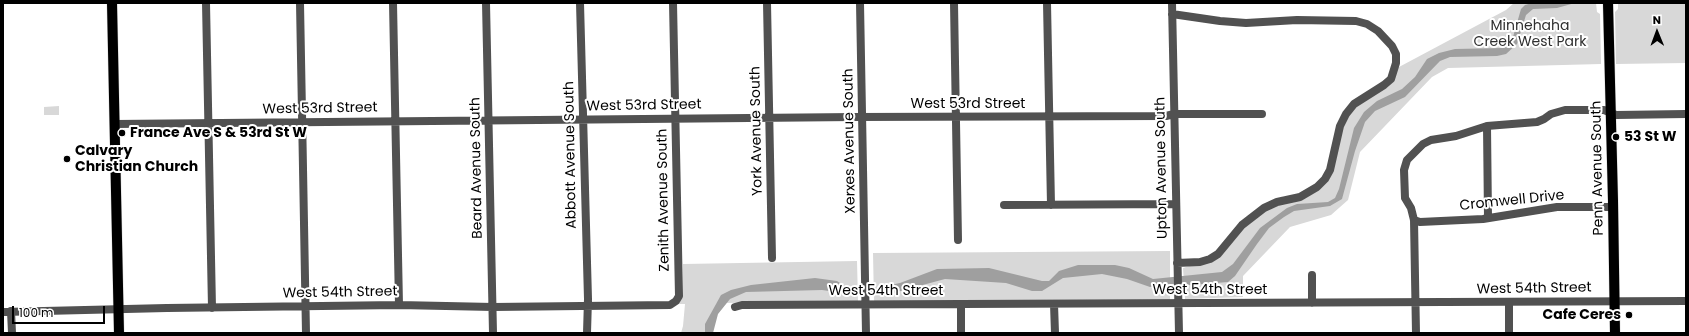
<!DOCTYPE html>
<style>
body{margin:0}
#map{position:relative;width:1689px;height:336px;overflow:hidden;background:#fff;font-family:Poppins,sans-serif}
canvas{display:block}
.frame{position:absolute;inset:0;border:4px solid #000;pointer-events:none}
.north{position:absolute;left:1637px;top:12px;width:40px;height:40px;-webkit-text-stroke:3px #fff;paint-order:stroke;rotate:359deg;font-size:11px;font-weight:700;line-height:16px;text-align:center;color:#000}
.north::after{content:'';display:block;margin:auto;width:14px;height:18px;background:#000;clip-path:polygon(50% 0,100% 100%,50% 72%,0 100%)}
.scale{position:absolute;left:12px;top:306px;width:93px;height:18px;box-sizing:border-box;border:2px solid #000;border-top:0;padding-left:5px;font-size:12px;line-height:14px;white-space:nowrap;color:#000;-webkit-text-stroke:3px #fff;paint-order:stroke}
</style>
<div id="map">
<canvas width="1689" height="336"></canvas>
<div class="frame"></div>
<div class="north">N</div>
<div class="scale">100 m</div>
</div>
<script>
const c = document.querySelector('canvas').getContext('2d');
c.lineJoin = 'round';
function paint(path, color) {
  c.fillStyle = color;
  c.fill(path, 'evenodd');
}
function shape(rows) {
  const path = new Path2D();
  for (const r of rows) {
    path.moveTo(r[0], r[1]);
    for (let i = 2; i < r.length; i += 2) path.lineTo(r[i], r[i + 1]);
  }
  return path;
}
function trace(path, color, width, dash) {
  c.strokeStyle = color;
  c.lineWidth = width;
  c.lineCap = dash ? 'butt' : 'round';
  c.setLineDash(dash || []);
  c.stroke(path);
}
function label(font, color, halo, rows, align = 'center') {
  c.font = font + ' Poppins,sans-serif';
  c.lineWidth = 4;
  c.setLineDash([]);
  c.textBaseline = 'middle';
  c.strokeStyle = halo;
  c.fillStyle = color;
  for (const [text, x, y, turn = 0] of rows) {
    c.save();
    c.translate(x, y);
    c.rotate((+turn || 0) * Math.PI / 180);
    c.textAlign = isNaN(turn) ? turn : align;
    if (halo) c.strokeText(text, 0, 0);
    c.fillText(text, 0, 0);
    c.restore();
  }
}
paint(shape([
 [1514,3,1596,3,1597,12,1600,14,1601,64,1448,68,1432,77,1360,152,1348,200,1331,215,1290,227,1243,276,1243,297,1185,299,1183,268,1210,259,1253,216,1290,198,1325,179,1340,126,1365,96,1399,67,1506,10],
 [1618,3,1686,3,1686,63,1616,64,1615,12,1618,9],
 [59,106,59,115,44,115,44,107],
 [1170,251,1170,301,874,302,873,253],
 [857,261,858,302,717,303,708,333,681,333,683,326,685,304,679,304,683,295,683,264]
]), '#d8d8d8');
paint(shape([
 [1532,3,1575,3,1557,8,1533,9,1526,15,1517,44,1506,54,1497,56,1450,57,1440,61,1405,97,1375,111,1365,122,1355,151,1342,199,1330,206,1294,211,1284,217,1269,228,1257,244,1235,276,1228,282,1191,285,1165,284,1150,287,1127,279,1102,274,1063,278,1042,291,1032,291,1006,283,945,279,893,293,850,294,822,290,746,292,730,299,718,314,713,333,705,333,705,324,721,295,731,290,751,285,815,278,837,281,843,285,851,288,876,288,900,283,937,269,989,268,1042,281,1049,281,1059,271,1078,265,1115,265,1129,268,1153,279,1222,272,1233,264,1260,228,1287,208,1297,204,1328,202,1335,198,1339,189,1354,128,1364,112,1377,101,1402,89,1415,77,1427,59,1439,53,1455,49,1503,48,1511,42,1513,37,1521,9,1525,5]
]), '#9f9f9f');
const major = shape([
 [112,3,119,333],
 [1608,3,1613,201,1615,333]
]);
trace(major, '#dbdbdb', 11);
trace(shape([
 [206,3,212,308],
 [300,3,306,333],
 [393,3,399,305],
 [486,3,493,333],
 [580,3,588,299,587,333],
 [767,3,772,258],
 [860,3,866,333],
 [954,3,958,240],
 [1047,3,1051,205],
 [1172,3,1179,333],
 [1172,14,1220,21,1246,23,1297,20,1356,21,1367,24,1378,31,1392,46,1396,54,1396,63,1391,79,1384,85,1354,104,1346,114,1340,126,1330,170,1325,179,1317,187,1300,197,1277,202,1264,208,1242,225,1218,254,1210,259,1200,262,1177,263],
 [115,124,855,117,1166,116,1174,114,1262,114],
 [1487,126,1488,218],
 [1004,205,1176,204],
 [1414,220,1420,222,1483,219,1557,207,1613,207],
 [1509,302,1509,333],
 [1312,303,1312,275],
 [961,304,961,333],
 [1054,304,1055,333],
 [735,307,742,305,961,304,1686,301],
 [11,311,12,333],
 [3,312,167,308,399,305,493,307,670,305,676,301,679,296,673,3],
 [1416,333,1414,220,1411,208,1405,198,1404,170,1407,160,1423,144,1431,140,1456,136,1487,126,1537,122,1544,119,1551,114,1565,110,1604,110,1616,115,1686,114]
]), '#515151', 8);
trace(major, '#000', 10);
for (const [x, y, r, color] of [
 [122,133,4,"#000"],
 [1616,137,4,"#000"],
 [67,159,4,"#000"],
 [1629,315,4,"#000"]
]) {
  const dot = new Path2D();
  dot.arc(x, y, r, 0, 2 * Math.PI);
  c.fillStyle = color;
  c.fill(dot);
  trace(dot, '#fff', 1.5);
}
label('14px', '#2f2f2f', '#fff', [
 ["Minnehaha",1530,26],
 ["Creek West Park",1530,42]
]);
label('14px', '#000', '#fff', [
 ["West 53rd Street",968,104],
 ["West 53rd Street",644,106,-1],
 ["West 53rd Street",320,109,-1],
 ["York Avenue South",757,131,-91],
 ["Xerxes Avenue South",850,141,-91],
 ["Abbott Avenue South",571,155,-91],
 ["Beard Avenue South",477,168,-91],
 ["Upton Avenue South",1162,168,-91],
 ["Penn Avenue South",1598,168,-91],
 ["Zenith Avenue South",664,200,-91],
 ["Cromwell Drive",1512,201,-6],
 ["West 54th Street",1534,289,-1],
 ["West 54th Street",1210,290],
 ["West 54th Street",886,291],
 ["West 54th Street",340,293,-1]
]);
label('bold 14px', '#000', '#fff', [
 ["France Ave S & 53rd St W",130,133],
 ["53 St W",1624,137],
 ["Calvary",75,151],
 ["Christian Church",75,167],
 ["Cafe Ceres",1621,315,"right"]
], 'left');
</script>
